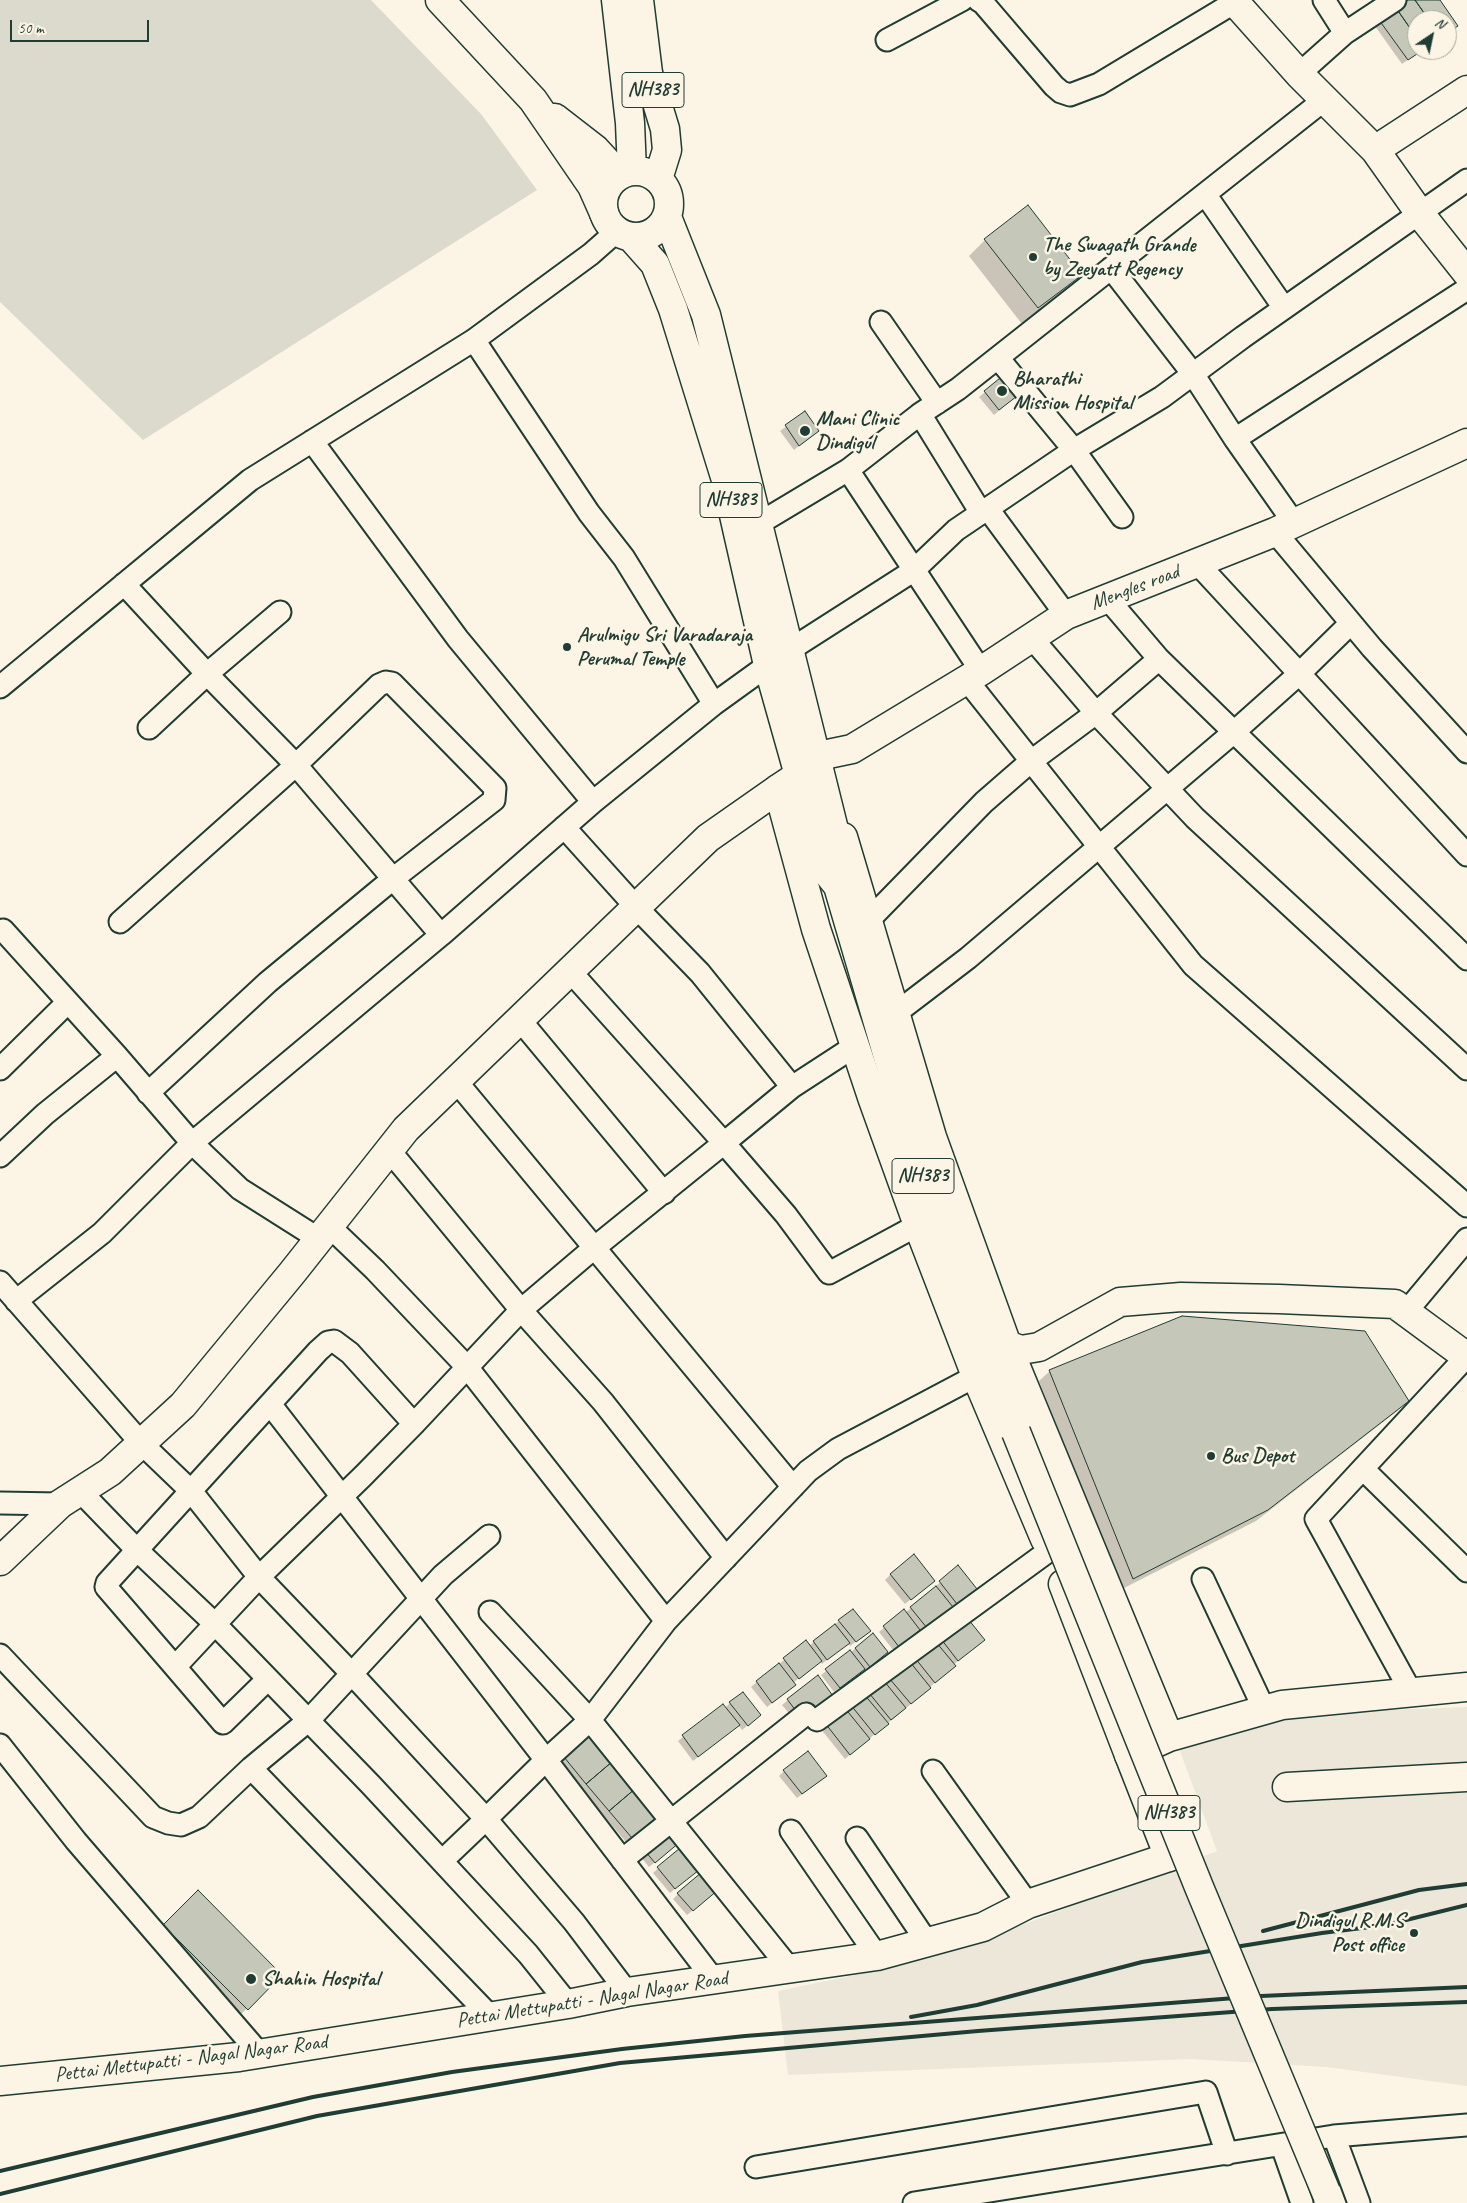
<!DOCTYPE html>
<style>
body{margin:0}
#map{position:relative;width:1467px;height:2203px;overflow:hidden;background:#fcf5e5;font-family:Caveat,sans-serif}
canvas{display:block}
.north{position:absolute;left:1407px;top:10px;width:50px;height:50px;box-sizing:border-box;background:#fcf5e5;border:1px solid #a4ab9e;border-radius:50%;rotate:34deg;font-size:14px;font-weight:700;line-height:20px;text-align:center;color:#1f3d34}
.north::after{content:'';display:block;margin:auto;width:18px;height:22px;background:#1f3d34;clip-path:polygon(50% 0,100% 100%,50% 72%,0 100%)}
.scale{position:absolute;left:10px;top:20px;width:139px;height:22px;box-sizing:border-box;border:2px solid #1f3d34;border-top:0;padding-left:6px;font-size:15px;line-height:18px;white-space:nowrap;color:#1f3d34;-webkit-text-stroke:4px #fcf5e5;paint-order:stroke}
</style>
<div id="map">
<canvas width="1467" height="2203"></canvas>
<div class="north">N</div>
<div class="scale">50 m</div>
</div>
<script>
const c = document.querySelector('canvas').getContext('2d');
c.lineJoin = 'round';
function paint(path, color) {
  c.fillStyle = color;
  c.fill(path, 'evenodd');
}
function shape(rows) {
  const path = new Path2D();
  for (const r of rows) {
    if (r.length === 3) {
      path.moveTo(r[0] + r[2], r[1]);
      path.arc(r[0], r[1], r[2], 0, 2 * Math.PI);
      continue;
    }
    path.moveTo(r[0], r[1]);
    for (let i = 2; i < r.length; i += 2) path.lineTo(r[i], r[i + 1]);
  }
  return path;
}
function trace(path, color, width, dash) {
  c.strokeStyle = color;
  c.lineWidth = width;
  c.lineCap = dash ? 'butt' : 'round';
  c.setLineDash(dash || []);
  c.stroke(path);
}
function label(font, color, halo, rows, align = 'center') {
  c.font = font + ' Caveat,sans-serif';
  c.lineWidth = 5;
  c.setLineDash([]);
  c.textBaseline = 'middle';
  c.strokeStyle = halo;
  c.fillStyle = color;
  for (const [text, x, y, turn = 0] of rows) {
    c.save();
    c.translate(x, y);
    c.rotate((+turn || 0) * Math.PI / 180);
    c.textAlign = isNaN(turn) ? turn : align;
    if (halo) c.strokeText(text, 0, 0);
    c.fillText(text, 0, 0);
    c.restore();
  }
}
paint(shape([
 [1467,1707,1467,2086,1327,2067,1191,2059,788,2075,778,1991,870,1972,972,1944,1217,1851,1178,1746,1249,1715]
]), '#ece7d8');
paint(shape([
 [0,0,371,0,481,114,537,190,143,440,0,302]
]), '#dcdacc');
paint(shape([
 [1410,0,1438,0,1456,26,1447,33,1447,20,1417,20,1417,50,1423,50,1402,64,1375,26],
 [985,240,1080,275,1064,291,1022,324,969,256],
 [1005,376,1014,398,994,415,979,397],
 [805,413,818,431,794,450,780,431],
 [1050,1371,1407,1401,1396,1412,1256,1521,1122,1589,1039,1381],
 [958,1567,970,1594,921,1632,919,1629,894,1651,879,1632,904,1611,905,1613],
 [890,1575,929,1585,905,1604,885,1580],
 [839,1621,864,1636,850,1646,848,1643,822,1664,820,1661,793,1683,789,1690,767,1707,751,1687,806,1642,809,1646],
 [873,1635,882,1657,834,1692,821,1675],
 [938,1636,978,1645,953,1665,924,1693,845,1759,820,1728,885,1685],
 [817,1677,797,1723,782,1705],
 [730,1703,760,1715,742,1730,738,1725,693,1761,678,1741,723,1705,725,1708],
 [591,1736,652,1820,626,1842,560,1763],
 [784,1771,820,1781,797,1798,779,1776],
 [632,1846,673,1847,649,1867],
 [680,1849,692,1874,670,1893,653,1873],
 [198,1892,281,1975,236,2019,153,1937],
 [678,1894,711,1895,687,1915,673,1899]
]), '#0003');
const building = shape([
 [1408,0,1415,0,1429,20,1417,20,1417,38,1396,8,1408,0],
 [1415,0,1440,0,1458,26,1447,33,1447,20,1429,20,1415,0],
 [1396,8,1417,38,1417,50,1423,50,1408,60,1379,20,1396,8],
 [1028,205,1082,275,1038,308,984,239,1028,205],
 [1005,374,1021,393,999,410,984,391,1005,374],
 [805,411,819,431,799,446,785,425,805,411],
 [1182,1316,1365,1331,1409,1401,1268,1510,1133,1579,1049,1370,1182,1316],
 [914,1554,935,1581,911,1600,890,1574,914,1554],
 [958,1565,977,1589,957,1604,939,1581,958,1565],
 [936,1586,953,1607,927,1628,910,1607,936,1586],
 [853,1609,871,1631,856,1642,838,1620,853,1609],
 [904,1609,920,1630,899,1647,883,1626,904,1609],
 [964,1614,985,1640,958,1661,938,1635,964,1614],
 [835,1624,850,1643,827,1660,813,1641,835,1624],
 [873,1633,888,1652,870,1667,855,1648,873,1633],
 [806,1640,822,1661,799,1679,783,1658,806,1640],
 [935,1641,956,1666,935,1683,915,1658,935,1641],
 [850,1650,865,1669,840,1688,825,1669,850,1650],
 [910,1662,931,1688,911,1704,889,1678,910,1662],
 [779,1663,796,1685,772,1703,756,1681,779,1663],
 [818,1675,833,1696,802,1719,787,1699,818,1675],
 [884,1681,906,1708,891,1720,869,1693,884,1681],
 [743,1692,761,1715,748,1726,729,1702,743,1692],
 [863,1693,889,1724,875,1735,850,1704,863,1693],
 [723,1704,740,1725,698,1757,682,1735,723,1704],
 [844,1707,870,1739,850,1755,825,1723,844,1707],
 [591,1734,613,1761,586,1784,564,1757,591,1734],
 [808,1751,827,1776,802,1794,783,1770,808,1751],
 [613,1761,636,1788,609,1811,586,1784,613,1761],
 [636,1788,659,1815,632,1838,609,1811,636,1788],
 [660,1819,680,1842,655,1863,636,1840,660,1819],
 [680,1848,699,1870,675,1889,657,1867,680,1848],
 [702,1872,718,1890,693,1911,677,1893,702,1872],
 [198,1890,282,1975,248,2010,163,1925,198,1890]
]);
paint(building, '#c5c7b9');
trace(building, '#1f3d34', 1);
const minor = shape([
 [978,0,983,3,1054,86,1061,92,1070,95,1099,84,1235,2],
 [1324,0,1345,33],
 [887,40,962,0],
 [1299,74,1345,33,1395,0],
 [1205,194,1284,308],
 [1111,268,1193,374,1235,439,1294,523],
 [881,322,937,403],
 [474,340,589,513,624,558,714,704],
 [998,358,1074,450,1122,517],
 [920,414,981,513],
 [1235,439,1467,289],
 [312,441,458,639,593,802],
 [848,470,981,671],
 [988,509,1066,615],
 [758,524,848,470,920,414,958,389,1324,100],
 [1275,532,1372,648,1467,752],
 [1198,564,1467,855],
 [124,584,207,674,296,765,441,935],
 [1107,598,1159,659],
 [788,651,913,571,956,530,1074,450,1162,397,1243,337,1467,180],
 [966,679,1193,965,1467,1206],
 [0,687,250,480,474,340,591,254,617,231],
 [149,728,207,674,280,612],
 [564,827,636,907,700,973,792,1087],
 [868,921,984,802,1030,762,1096,713,1031,637],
 [120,922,296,765,379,685,386,682,392,683,495,788,494,800,394,878,268,982,148,1093],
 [3,930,117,1056,192,1143,240,1189,319,1239],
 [1467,959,1159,659,1096,713,1195,818,1467,1069],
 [570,971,724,1143,792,1087,855,1046],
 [896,1013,968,958,1234,732,1299,674,1351,623],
 [520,1020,664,1193],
 [0,1069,68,1002],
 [456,1081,793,1487],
 [389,1150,521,1310,414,1424,363,1476,259,1577,175,1667,106,1587,107,1583,318,1351,328,1342,334,1341,350,1353,414,1424],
 [0,1156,45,1114,117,1056],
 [329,1226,375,1270,467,1367,666,1621],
 [0,1282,141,1443,191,1491,259,1577,352,1674,486,1819,442,1861],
 [16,1301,102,1233,192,1143,441,935,593,802,714,704,768,665],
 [1406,1312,1467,1239],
 [270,1404,546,1760,714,1980],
 [1363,1469,1467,1571],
 [80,1491,137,1550,215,1624,371,1785,528,1954,568,2004],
 [0,1503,60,1504],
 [726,1558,603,1402,521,1310,594,1248,724,1143,786,1215,829,1273,918,1225],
 [1203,1579,1264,1709],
 [490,1612,590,1720,790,1969],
 [0,1655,153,1817,168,1823,181,1825,199,1817,251,1768,309,1720,443,1575,489,1536],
 [175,1667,223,1723,268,1679],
 [1411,1692,1316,1519,1467,1356],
 [817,1720,1050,1550],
 [0,1745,76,1841,259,2053],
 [251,1768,490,2016],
 [933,1771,1028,1904],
 [791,1831,877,1956],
 [857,1838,927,1942],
 [622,1860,806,1714],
 [627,1992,574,1922,486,1819,546,1760,590,1720,666,1621,808,1471,838,1449,976,1376],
 [1282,2146,1302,2203],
 [756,2167,1206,2092,1227,2154],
 [914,2203,1334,2136],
 [1359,2203,1334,2136,1467,2125]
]);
const tertiary = shape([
 [1233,0,1299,74,1375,150,1421,215,1467,273],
 [1375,150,1467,90],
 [1007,1345,1021,1350,1039,1347,1120,1302,1181,1297,1279,1299,1395,1304,1467,1357],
 [0,1561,60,1504,110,1472,183,1405,292,1273,406,1129,708,838,778,789],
 [1129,1755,1169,1857],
 [1287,1787,1467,1777]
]);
const secondary = shape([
 [440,0,533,100,592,186,604,213],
 [555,118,595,149,619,175],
 [818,761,828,754,852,749,981,671,1066,615,1275,532,1467,443],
 [799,775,778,789,816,929,873,1100,918,1225,976,1376,1045,1539],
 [843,837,932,1137,1007,1345,1169,1737],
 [1063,1584,1129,1755,1169,1737,1282,1705,1467,1687],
 [0,2081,239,2057,568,2004,627,1992,877,1956,983,1927,1028,1904,1169,1857]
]);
const trunk = shape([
 [616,0,630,123,632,171],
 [639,0,648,73,665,129,667,150,658,179],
 [636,204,33],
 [667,217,706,315,842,862,838,886],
 [631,237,655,264,673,309,726,480,768,665,799,775,819,862,838,886,939,1231,1016,1432]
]);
trace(minor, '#1f3d34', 25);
trace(tertiary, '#1f3d34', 31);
trace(secondary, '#1f3d34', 31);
trace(trunk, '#1f3d34', 31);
trace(minor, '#fcf5e5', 21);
trace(tertiary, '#fcf5e5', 28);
trace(secondary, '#fcf5e5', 28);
trace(trunk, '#fcf5e5', 28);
trace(shape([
 [1263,1931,1419,1890,1467,1884],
 [911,2017,977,2005,1142,1962,1322,1933,1386,1925,1467,1905],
 [0,2171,313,2097,452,2072,622,2049,745,2036,1261,1996,1467,1987],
 [0,2194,317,2116,620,2063,978,2031,1272,2009,1467,2002]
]), '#1f3d34', 4);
const trunkBridge = shape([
 [1016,1432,1199,1887,1326,2192]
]);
trace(trunkBridge, '#1f3d34', 31, []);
trace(trunkBridge, '#fcf5e5', 28);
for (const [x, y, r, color] of [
 [1033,257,5,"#1f3d34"],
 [1002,391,6,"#1f3d34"],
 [805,431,6,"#1f3d34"],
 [567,647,5,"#1f3d34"],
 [1211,1456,5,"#1f3d34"],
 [1414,1933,5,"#1f3d34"],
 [251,1979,6,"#1f3d34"]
]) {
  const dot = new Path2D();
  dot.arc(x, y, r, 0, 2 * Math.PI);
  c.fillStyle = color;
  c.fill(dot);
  trace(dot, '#fcf5e5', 2);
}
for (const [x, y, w] of [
 [653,90,62],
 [731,500,62],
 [923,1176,62],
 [1169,1813,62]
]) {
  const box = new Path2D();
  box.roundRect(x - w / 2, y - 17.5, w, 35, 4);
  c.fillStyle = '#fcf5e5';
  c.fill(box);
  trace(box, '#1f3d34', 1);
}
label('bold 20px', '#1f3d34', null, [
 ["NH383",653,90],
 ["NH383",731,500],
 ["NH383",923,1176],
 ["NH383",1169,1813]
]);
label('bold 21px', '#1f3d34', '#fcf5e5', [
 ["The Swagath Grande",1043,245],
 ["by Zeeyatt Regency",1043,269],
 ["Bharathi",1013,379],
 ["Mission Hospital",1013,403],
 ["Mani Clinic",816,419],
 ["Dindigul",816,443],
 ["Arulmigu Sri Varadaraja",577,635],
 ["Perumal Temple",577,659],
 ["Bus Depot",1221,1456],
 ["Dindigul R.M.S",1404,1921,"right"],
 ["Post office",1404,1945,"right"],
 ["Shahin Hospital",262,1979]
], 'left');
label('21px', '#1f3d34', '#fcf5e5', [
 ["Mengles road",1135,588,-21],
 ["Pettai Mettupatti - Nagal Nagar Road",592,2000,-9],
 ["Pettai Mettupatti - Nagal Nagar Road",191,2059,-7]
]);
</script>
